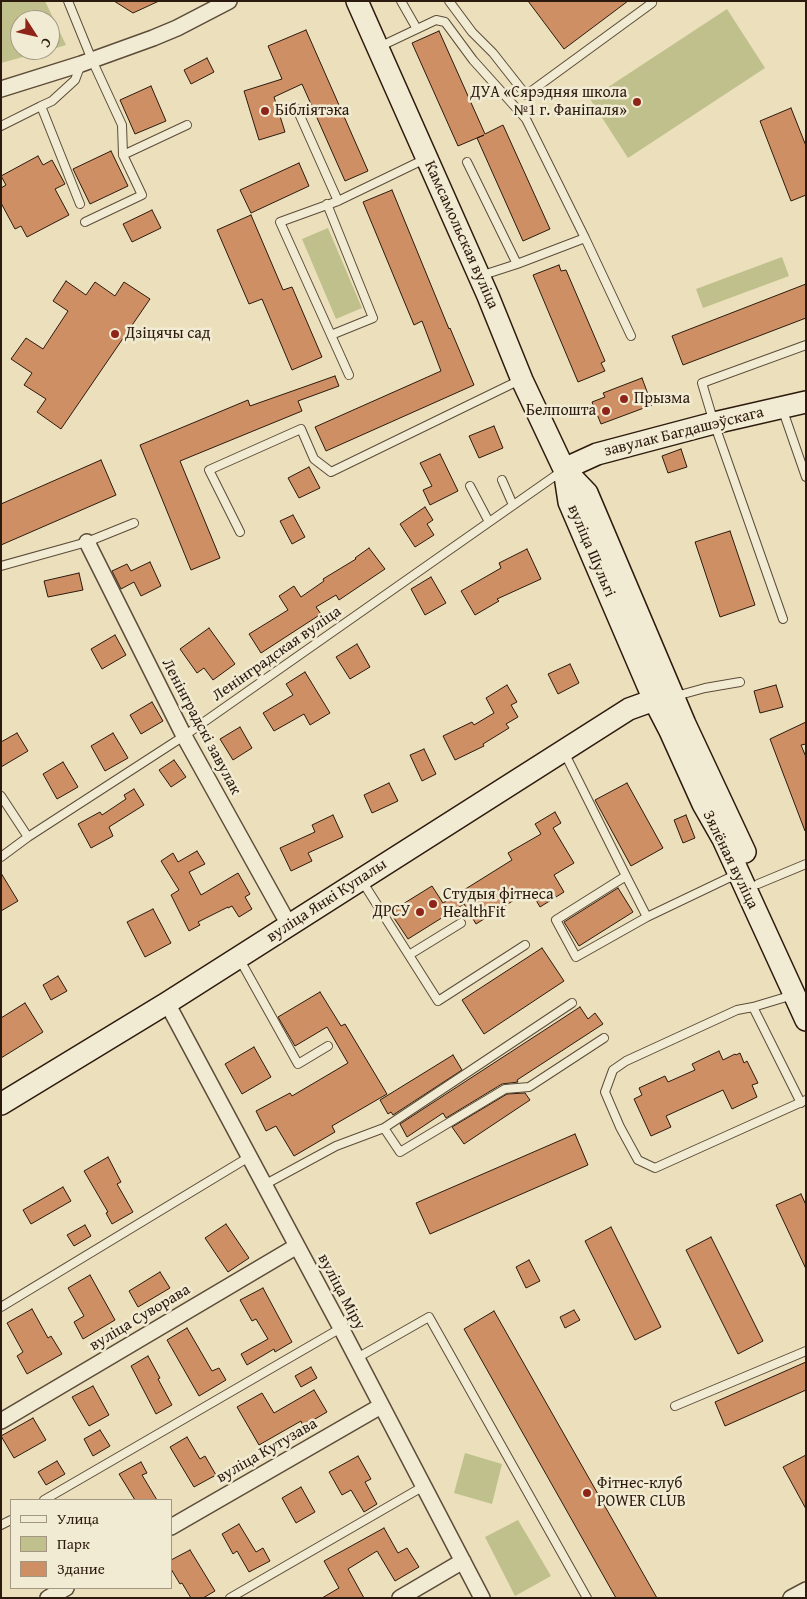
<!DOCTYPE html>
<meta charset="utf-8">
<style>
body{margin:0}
#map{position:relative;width:807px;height:1599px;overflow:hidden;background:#ebe0bb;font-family:"Gentium Book Plus",serif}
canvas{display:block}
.frame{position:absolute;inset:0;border:2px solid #2c1a0e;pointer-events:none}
.legend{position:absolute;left:10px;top:1499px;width:162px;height:90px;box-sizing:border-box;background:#f2ebd3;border:1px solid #a39784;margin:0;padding:6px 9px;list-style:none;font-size:15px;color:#2c1a0e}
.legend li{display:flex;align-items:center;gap:10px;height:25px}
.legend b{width:25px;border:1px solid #a39784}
.north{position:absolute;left:10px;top:10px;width:50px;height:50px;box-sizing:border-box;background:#f2ebd3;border:1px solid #a39784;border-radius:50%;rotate:125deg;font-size:14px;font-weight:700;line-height:20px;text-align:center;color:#2c1a0e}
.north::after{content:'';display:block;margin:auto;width:18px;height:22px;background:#8f2418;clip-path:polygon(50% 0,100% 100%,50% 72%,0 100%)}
</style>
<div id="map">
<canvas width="807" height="1599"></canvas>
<div class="frame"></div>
<ul class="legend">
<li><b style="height:6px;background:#f2ebd3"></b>Улица</li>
<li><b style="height:14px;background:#bfc08b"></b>Парк</li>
<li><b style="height:14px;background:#cf8f64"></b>Здание</li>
</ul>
<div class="north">С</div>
</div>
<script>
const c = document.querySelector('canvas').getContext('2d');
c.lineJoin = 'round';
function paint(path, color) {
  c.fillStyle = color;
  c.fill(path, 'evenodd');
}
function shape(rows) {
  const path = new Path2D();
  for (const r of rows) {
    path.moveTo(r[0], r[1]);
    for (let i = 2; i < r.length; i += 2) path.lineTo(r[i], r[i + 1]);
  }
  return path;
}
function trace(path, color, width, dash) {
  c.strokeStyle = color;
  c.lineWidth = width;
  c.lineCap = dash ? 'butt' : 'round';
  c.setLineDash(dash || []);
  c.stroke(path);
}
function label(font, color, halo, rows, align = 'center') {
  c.font = font + ' "Gentium Book Plus",serif';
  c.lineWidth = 5;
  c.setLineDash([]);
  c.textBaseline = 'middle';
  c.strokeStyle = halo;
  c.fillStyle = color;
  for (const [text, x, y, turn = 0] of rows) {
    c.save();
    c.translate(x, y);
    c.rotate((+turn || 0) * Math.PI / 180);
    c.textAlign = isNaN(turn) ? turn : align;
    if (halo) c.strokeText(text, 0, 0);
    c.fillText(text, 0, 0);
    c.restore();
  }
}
paint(shape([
 [1,1,45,1,66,45,50,50,50,20,20,20,20,50,49,50,1,63],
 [727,9,765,68,628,158,590,99],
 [328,228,362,308,336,319,302,239],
 [782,257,789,276,703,308,696,289],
 [465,1453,502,1464,492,1504,454,1493],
 [518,1520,551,1576,515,1596,485,1537]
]), '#bfc08b');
const building = shape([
 [114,1,159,1,133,13,114,1],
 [528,1,628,1,564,49,528,1],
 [306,30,368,171,345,181,302,84,274,97,285,132,259,140,244,91,282,79,268,46,306,30],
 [439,31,485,134,503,125,550,229,523,241,477,138,484,135,458,146,412,43,439,31],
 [207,58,214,72,191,84,184,70,207,58],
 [151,86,166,121,135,134,120,100,151,86],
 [791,108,806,146,806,195,791,201,760,121,791,108],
 [111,151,128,186,90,204,73,169,111,151],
 [38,156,43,165,52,160,65,184,55,189,69,215,27,237,21,226,15,229,1,203,1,188,6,185,1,176,38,156],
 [299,163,309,186,251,213,240,190,299,163],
 [392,190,449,329,450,328,474,385,326,451,315,427,441,371,422,321,414,325,363,202,392,190],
 [152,210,161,228,132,242,123,224,152,210],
 [251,215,283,290,292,287,322,357,292,370,262,299,249,304,217,230,251,215],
 [559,265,561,271,566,270,605,361,601,363,605,371,578,382,533,275,559,265],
 [66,281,86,295,95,282,115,296,124,282,150,299,61,429,37,412,46,399,24,385,32,373,11,359,26,338,43,349,68,311,53,301,66,281],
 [806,284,806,318,683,365,672,336,806,284],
 [335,376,339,386,298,401,302,411,180,461,220,558,191,570,140,445,248,400,250,406,335,376],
 [642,378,652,405,601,424,592,402,605,397,603,393,642,378],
 [494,426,503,448,479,458,469,436,494,426],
 [681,449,687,467,668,473,662,456,681,449],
 [440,454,458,491,430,505,423,490,432,486,420,463,440,454],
 [101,460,116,495,1,545,1,504,101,460],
 [309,467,320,488,299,498,288,478,309,467],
 [425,507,433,520,427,524,434,535,415,547,400,524,425,507],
 [293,515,305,537,292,544,280,521,293,515],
 [730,531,755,605,720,617,695,542,730,531],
 [369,548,385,569,339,600,336,595,316,607,321,614,261,653,249,634,288,610,279,596,294,586,301,597,324,581,323,579,356,559,355,558,369,548],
 [527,549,541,579,497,599,499,601,475,615,461,591,501,568,499,563,527,549],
 [150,562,161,586,141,596,134,582,121,589,112,571,127,564,131,571,150,562],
 [79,573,83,590,48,597,44,581,79,573],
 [431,577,446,603,425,615,411,589,431,577],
 [209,628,235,664,213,680,204,668,197,673,180,649,209,628],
 [115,635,126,655,102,669,91,649,115,635],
 [357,644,370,667,350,679,336,657,357,644],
 [570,664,579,683,558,694,548,674,570,664],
 [305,672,330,713,310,725,304,714,274,731,263,713,293,695,286,684,305,672],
 [507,685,517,702,511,705,518,717,506,724,509,728,483,744,484,746,455,760,443,736,472,722,474,725,494,713,486,698,507,685],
 [776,685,783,707,760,713,754,691,776,685],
 [152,702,163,721,141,734,130,715,152,702],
 [806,722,806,744,801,745,806,757,806,831,805,831,770,739,806,722],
 [240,727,252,748,233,760,220,739,240,727],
 [17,733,28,751,1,767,1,742,17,733],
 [113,733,128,758,105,771,91,746,113,733],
 [424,749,436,774,422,781,410,755,424,749],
 [174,760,186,777,171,787,159,770,174,760],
 [63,762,78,787,57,799,43,774,63,762],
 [389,783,398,801,372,813,364,795,389,783],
 [627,783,663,848,631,866,595,800,627,783],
 [134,789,144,805,109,827,113,836,91,848,78,824,100,812,102,815,126,799,124,795,134,789],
 [555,812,561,823,553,828,574,863,554,875,564,892,540,907,530,890,476,924,464,904,408,939,390,912,432,886,443,903,512,860,508,853,541,834,535,824,555,812],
 [333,815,343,837,308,853,312,861,291,871,280,848,315,832,312,825,333,815],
 [686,815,695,838,683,843,674,820,686,815],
 [197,851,205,864,189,872,201,895,238,873,250,894,245,897,252,909,239,917,232,906,228,908,228,907,198,922,200,925,189,931,171,895,179,890,161,861,173,853,178,862,197,851],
 [1,873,18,901,1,911,1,873],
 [618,888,633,912,579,946,564,922,618,888],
 [153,909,171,943,145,957,127,922,153,909],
 [542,948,564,981,484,1034,462,1000,542,948],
 [58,976,67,991,51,1000,43,985,58,976],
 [320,992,341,1026,345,1024,387,1094,332,1126,335,1132,294,1156,276,1126,266,1131,256,1111,290,1093,292,1096,348,1063,327,1027,295,1046,278,1017,320,992],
 [25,1003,43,1032,1,1058,1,1018,25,1003],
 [580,1007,588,1019,595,1013,603,1024,517,1080,518,1082,502,1084,446,1118,443,1113,407,1137,400,1124,580,1007],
 [254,1047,271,1077,242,1094,225,1064,254,1047],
 [719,1051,723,1060,735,1054,736,1055,740,1053,744,1063,747,1061,758,1083,752,1085,757,1097,732,1109,723,1090,666,1116,671,1127,651,1136,634,1099,642,1095,639,1088,665,1076,668,1082,695,1070,692,1064,719,1051],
 [453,1055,462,1070,393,1115,391,1112,388,1114,380,1100,453,1055],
 [525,1093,530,1100,464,1144,452,1127,507,1094,525,1093],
 [575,1134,588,1165,430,1234,416,1203,575,1134],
 [108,1157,121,1182,117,1184,133,1212,112,1224,106,1213,108,1212,84,1171,108,1157],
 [63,1187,71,1201,31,1224,23,1210,63,1187],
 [801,1194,806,1205,806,1269,776,1205,801,1194],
 [226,1224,249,1258,228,1272,205,1238,226,1224],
 [85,1225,91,1236,74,1246,67,1235,85,1225],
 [611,1227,661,1327,635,1340,585,1241,611,1227],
 [711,1237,763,1341,738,1354,686,1250,711,1237],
 [529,1260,540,1281,526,1288,516,1267,529,1260],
 [160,1272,170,1288,138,1307,129,1291,160,1272],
 [90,1275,115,1320,83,1339,74,1322,84,1316,68,1288,90,1275],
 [263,1288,292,1342,275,1352,274,1349,247,1365,241,1354,268,1339,256,1319,252,1321,240,1300,263,1288],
 [32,1309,48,1338,51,1336,62,1354,27,1374,17,1356,23,1352,7,1323,32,1309],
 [574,1310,580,1320,565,1328,560,1317,574,1310],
 [494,1311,657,1598,616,1598,464,1329,494,1311],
 [187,1328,212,1371,219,1368,226,1380,199,1396,167,1340,187,1328],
 [148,1356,160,1378,158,1379,172,1405,156,1414,131,1366,148,1356],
 [806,1362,806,1390,725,1426,715,1402,806,1362],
 [311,1367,317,1378,301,1387,295,1376,311,1367],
 [93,1386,109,1415,89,1426,72,1397,93,1386],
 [314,1390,327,1412,303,1426,301,1421,259,1445,237,1407,262,1393,274,1413,314,1390],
 [33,1418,46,1440,14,1458,1,1436,33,1418],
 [100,1430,110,1446,93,1456,84,1439,100,1430],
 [187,1437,200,1459,205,1456,216,1475,194,1487,170,1447,187,1437],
 [806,1455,806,1509,783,1467,806,1455],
 [358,1456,371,1479,365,1482,377,1504,364,1512,351,1490,342,1495,329,1472,358,1456],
 [57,1461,65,1474,46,1485,38,1472,57,1461],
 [141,1462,147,1473,142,1475,157,1500,135,1500,119,1474,141,1462],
 [301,1487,315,1512,296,1523,282,1498,301,1487],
 [239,1524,256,1552,263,1548,270,1561,249,1572,237,1551,233,1554,222,1534,239,1524],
 [384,1528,398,1553,407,1548,419,1567,395,1581,377,1551,348,1569,364,1598,322,1598,339,1588,324,1561,384,1528],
 [190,1550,215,1591,203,1598,191,1598,182,1583,180,1584,171,1569,171,1560,190,1550]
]);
paint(building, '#cf8f64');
trace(building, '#2c1a0e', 1);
const lane = shape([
 [68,1,92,60,122,125,123,155,187,125],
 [449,1,472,32,493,53,526,95,652,3,650,1],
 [417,29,436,20,445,22,473,60,526,119,585,238],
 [379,47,417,29,401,1],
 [297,109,338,201,425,159],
 [1,126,41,106],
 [467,162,517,264],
 [338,201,280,222,349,375],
 [80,204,41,106,52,101,75,80,81,64],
 [327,204,373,318,331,335],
 [85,222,142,195,123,155],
 [480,276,517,264,585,238,631,336],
 [782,408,806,477],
 [502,480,513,505],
 [470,486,489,522],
 [240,532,209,470,301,429,314,459,331,472,520,380],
 [1,566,87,542,134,523],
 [783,619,714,423,702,383,806,345],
 [676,696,705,688,740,682],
 [564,752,626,876,647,917,576,957,556,920,626,876],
 [1,796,28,837],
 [1,857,28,837,184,736,562,471],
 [362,881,438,1001,525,945],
 [758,884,806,864],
 [647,917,737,874],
 [409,955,461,923],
 [240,960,298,1064,328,1046],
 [753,1007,793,995],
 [801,1103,753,1007,737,1010,626,1061,613,1070,605,1092,620,1127,638,1160,655,1168,806,1100],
 [384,1128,572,1003],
 [264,1185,336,1146,384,1128,400,1152,505,1089,529,1087,604,1038],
 [1,1307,249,1157],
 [357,1358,429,1317,587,1598],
 [675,1406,806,1351],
 [44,1500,341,1328],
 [1,1525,11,1520],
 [230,1598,424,1486]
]);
const street = shape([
 [1,89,81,64,153,38,177,28,229,1],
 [87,542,184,736,289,925],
 [167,1003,341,1328,482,1598],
 [1,1421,297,1246],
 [171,1527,381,1406],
 [48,1598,66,1588],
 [400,1598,463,1561],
 [791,1598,806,1590]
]);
const secondary = shape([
 [357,1,488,296,522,380,564,469,569,502,654,700,670,731,703,804,723,839,806,1020],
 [564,469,587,493,685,724,745,852],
 [564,469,597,454,714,423,806,402],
 [1,1104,167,1003,629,709,654,700,674,697]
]);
trace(lane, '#5c4c39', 10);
trace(street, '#5c4c39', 18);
trace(secondary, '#2c1a0e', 24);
trace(lane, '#f2ebd3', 8);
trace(street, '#f2ebd3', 15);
trace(secondary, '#f2ebd3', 21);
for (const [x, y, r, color] of [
 [637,102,5,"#8f2418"],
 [265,111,5,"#8f2418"],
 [115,334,5,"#8f2418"],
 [624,399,5,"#8f2418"],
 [606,411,5,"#8f2418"],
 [433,904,5,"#8f2418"],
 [420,912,5,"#8f2418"],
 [587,1493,5,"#8f2418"]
]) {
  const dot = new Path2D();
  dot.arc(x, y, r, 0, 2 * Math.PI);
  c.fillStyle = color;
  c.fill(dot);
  trace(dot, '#f2ebd3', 2);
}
label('16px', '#2c1a0e', '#f2ebd3', [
 ["ДУА «Сярэдняя школа",627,93,"right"],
 ["№1 г. Фаніпаля»",627,111,"right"],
 ["Бібліятэка",275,111],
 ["Дзіцячы сад",125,334],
 ["Прызма",634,399],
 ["Белпошта",596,411,"right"],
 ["Студыя фітнеса",443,895],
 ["HealthFit",443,913],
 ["ДРСУ",410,912,"right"],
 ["Фітнес-клуб",597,1484],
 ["POWER CLUB",597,1502]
], 'left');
label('16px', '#2c1a0e', '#f2ebd3', [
 ["Камсамольская вуліца",461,235,66],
 ["завулак Багдашэўскага",684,432,-14],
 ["вуліца Шульгі",591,551,67],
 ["Ленінградская вуліца",277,654,-35],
 ["Ленінградскі завулак",201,727,62],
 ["Зялёная вуліца",730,860,64],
 ["вуліца Янкі Купалы",327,901,-33],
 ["вуліца Міру",341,1292,62],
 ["вуліца Суворава",140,1318,-31],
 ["вуліца Кутузава",267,1451,-30]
]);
</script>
